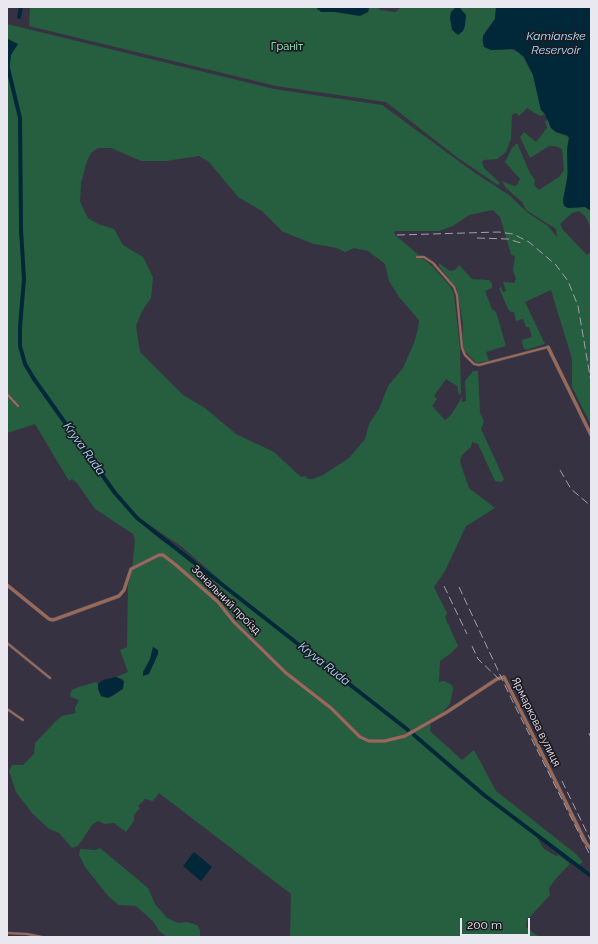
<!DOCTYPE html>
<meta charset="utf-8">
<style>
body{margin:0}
#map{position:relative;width:598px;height:944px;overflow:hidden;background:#373241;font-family:Raleway,sans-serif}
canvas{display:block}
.frame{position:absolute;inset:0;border:8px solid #e9e7f0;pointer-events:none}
.scale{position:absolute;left:460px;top:918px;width:70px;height:18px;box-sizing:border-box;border:2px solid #e9e7f0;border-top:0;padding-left:5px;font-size:12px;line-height:14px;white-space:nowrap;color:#e9e7f0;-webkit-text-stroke:3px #1d1b22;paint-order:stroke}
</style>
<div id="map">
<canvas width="598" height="944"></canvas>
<div class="frame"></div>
<div class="scale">200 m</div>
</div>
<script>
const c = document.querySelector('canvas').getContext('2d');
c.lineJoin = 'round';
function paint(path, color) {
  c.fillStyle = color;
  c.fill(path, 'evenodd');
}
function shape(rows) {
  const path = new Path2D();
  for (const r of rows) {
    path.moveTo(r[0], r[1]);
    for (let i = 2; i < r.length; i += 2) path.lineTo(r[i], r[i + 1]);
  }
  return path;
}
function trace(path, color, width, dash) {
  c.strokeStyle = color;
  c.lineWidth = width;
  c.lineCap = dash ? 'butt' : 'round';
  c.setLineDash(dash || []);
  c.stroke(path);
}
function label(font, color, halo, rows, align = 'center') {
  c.font = font + ' Raleway,sans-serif';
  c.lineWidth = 3.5;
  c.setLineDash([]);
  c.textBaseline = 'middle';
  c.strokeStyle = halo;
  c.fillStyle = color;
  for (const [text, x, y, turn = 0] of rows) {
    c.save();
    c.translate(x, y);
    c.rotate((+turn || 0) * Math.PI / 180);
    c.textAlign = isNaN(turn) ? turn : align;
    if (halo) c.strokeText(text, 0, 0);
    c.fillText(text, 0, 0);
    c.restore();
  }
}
paint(shape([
 [30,7,317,7,317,10,357,15,369,11,369,7,378,7,380,10,396,12,401,7,496,7,495,19,485,32,482,41,491,50,511,49,522,54,533,75,541,110,545,114,540,116,527,108,519,116,516,113,512,115,511,139,506,152,497,159,484,160,482,162,484,168,500,183,498,185,458,158,386,102,276,86,29,26],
 [7,24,274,89,382,105,475,173,509,195,528,213,548,226,557,237,556,229,526,210,522,202,506,188,502,181,514,186,517,185,520,179,505,162,512,148,517,143,530,173,535,180,534,185,539,190,559,177,564,170,562,149,555,146,549,146,530,158,520,137,524,132,536,142,547,128,545,121,548,120,551,128,556,132,569,137,567,150,567,179,563,203,568,208,585,207,591,211,591,228,585,216,579,211,572,213,560,224,563,230,587,255,591,252,591,425,572,387,572,359,551,290,525,302,545,344,526,350,523,347,522,340,532,337,529,327,526,327,523,319,516,321,514,312,511,312,508,309,499,288,501,287,503,292,506,291,503,282,514,283,516,279,513,270,515,257,511,254,500,217,493,210,469,215,453,226,439,231,394,231,395,235,432,266,450,286,454,294,460,349,461,393,459,395,457,386,446,379,434,396,437,399,432,406,445,420,451,415,462,397,462,402,466,401,465,381,473,371,478,371,480,413,484,421,481,429,504,479,502,482,495,481,478,444,472,442,471,447,462,455,460,461,462,468,469,488,495,508,466,526,445,571,434,587,447,613,445,617,458,646,450,654,440,661,439,682,444,681,452,685,453,689,450,704,442,713,431,720,430,731,462,760,474,750,496,791,576,854,583,862,579,865,518,819,515,820,536,836,544,849,556,856,559,855,569,863,569,865,558,876,549,888,550,895,527,920,526,927,539,937,290,937,291,894,159,793,153,801,145,799,138,806,140,808,134,815,134,821,126,832,114,823,105,824,98,821,92,825,78,846,72,848,59,833,49,829,32,813,16,792,9,771,12,765,23,765,34,754,35,743,56,721,62,716,76,713,75,708,79,700,71,697,70,694,72,690,79,687,96,682,98,684,98,689,101,696,111,697,120,691,123,679,116,677,128,672,120,650,127,647,128,586,132,570,135,540,133,534,95,509,77,483,72,479,69,481,35,424,7,433],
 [98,148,111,148,141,161,166,161,199,156,209,162,238,197,262,211,283,232,314,244,337,248,345,252,354,248,368,251,385,264,389,281,399,297,419,320,418,329,414,343,403,368,388,386,379,409,369,424,365,439,349,458,323,475,313,479,308,479,305,476,301,477,274,452,236,434,205,408,183,395,140,352,136,326,142,311,151,298,153,277,143,257,123,245,114,229,98,224,88,218,80,202,81,183,87,161,91,153],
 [148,524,182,547,220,580,217,583,174,548,161,540,148,529],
 [439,263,450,271,455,270,459,265,472,279,489,280,492,284,492,288,485,291,492,309,496,312,506,346,486,352,489,361,476,363,464,350,462,346,463,324,457,289,439,266],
 [100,848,148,888,155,904,167,918,178,923,187,922,197,925,200,930,200,937,167,937,159,931,153,921,136,906,119,905,109,897,85,867,79,855,80,849,95,850]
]), '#265e40');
paint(shape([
 [369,7,368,12,360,16,336,12,321,12,317,8],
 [496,7,591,7,591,211,585,207,568,208,564,206,563,200,568,174,567,150,569,138,567,135,556,132,551,128,545,114,541,110,533,75,524,57,514,49,491,50,484,47,483,43,483,36,495,19],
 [455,8,460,8,466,15,465,26,463,31,458,35,452,30,450,18,451,12],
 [8,39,18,44,11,55,9,73,7,72],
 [153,647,158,650,158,654,149,674,143,676,143,672,150,659],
 [116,677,124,681,123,689,108,698,101,696,98,689,98,684,103,680],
 [194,852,212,867,201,881,183,866]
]), '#012839');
trace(shape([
 [19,17,21,7],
 [8,68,20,118,21,230,24,279,20,327,20,346,25,364,34,379,115,493,137,518,408,730],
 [414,735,484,795,591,876]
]), '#012839', 4);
const minor = shape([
 [417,257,424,257,433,263,454,287,457,295,462,348,465,355,474,364,479,365,548,347],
 [7,394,18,406],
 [7,643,50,678],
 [7,709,23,720],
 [7,933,27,934,42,937]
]);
const tertiary = shape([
 [548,347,591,435],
 [7,585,49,619,53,620,119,596,124,590,131,569,159,555,163,555,176,565,218,602,234,622,286,673,331,708,360,737,369,741,385,741,405,736,447,712,497,679,504,677,586,843,591,849]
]);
trace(minor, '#534f5d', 3);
trace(tertiary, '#534f5d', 4);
trace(minor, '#9a6a59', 2);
trace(tertiary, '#9a6a59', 3);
trace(shape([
 [397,235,499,232,513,234,529,242,556,265,568,281,578,306,591,382],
 [477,238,508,239,524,244],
 [560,470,571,489,591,506],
 [444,586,467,634],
 [459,587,510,696,591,857],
 [472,646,478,659,500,680],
 [589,733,591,738],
 [562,781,591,841]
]), '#a39fab', 1, [8, 4]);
label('11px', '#9bf9c2', '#1d1b22', [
 ["Граніт",287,47]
]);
label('11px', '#e9e7f0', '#1d1b22', [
 ["Зональний проїзд",226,600,45],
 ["Ярмаркова вулиця",536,722,64]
]);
label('italic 12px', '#a8e0fe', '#1d1b22', [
 ["Kamianske",556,36],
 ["Reservoir",556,50],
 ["Kryva Ruda",84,449,54],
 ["Kryva Ruda",324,664,38]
]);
</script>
